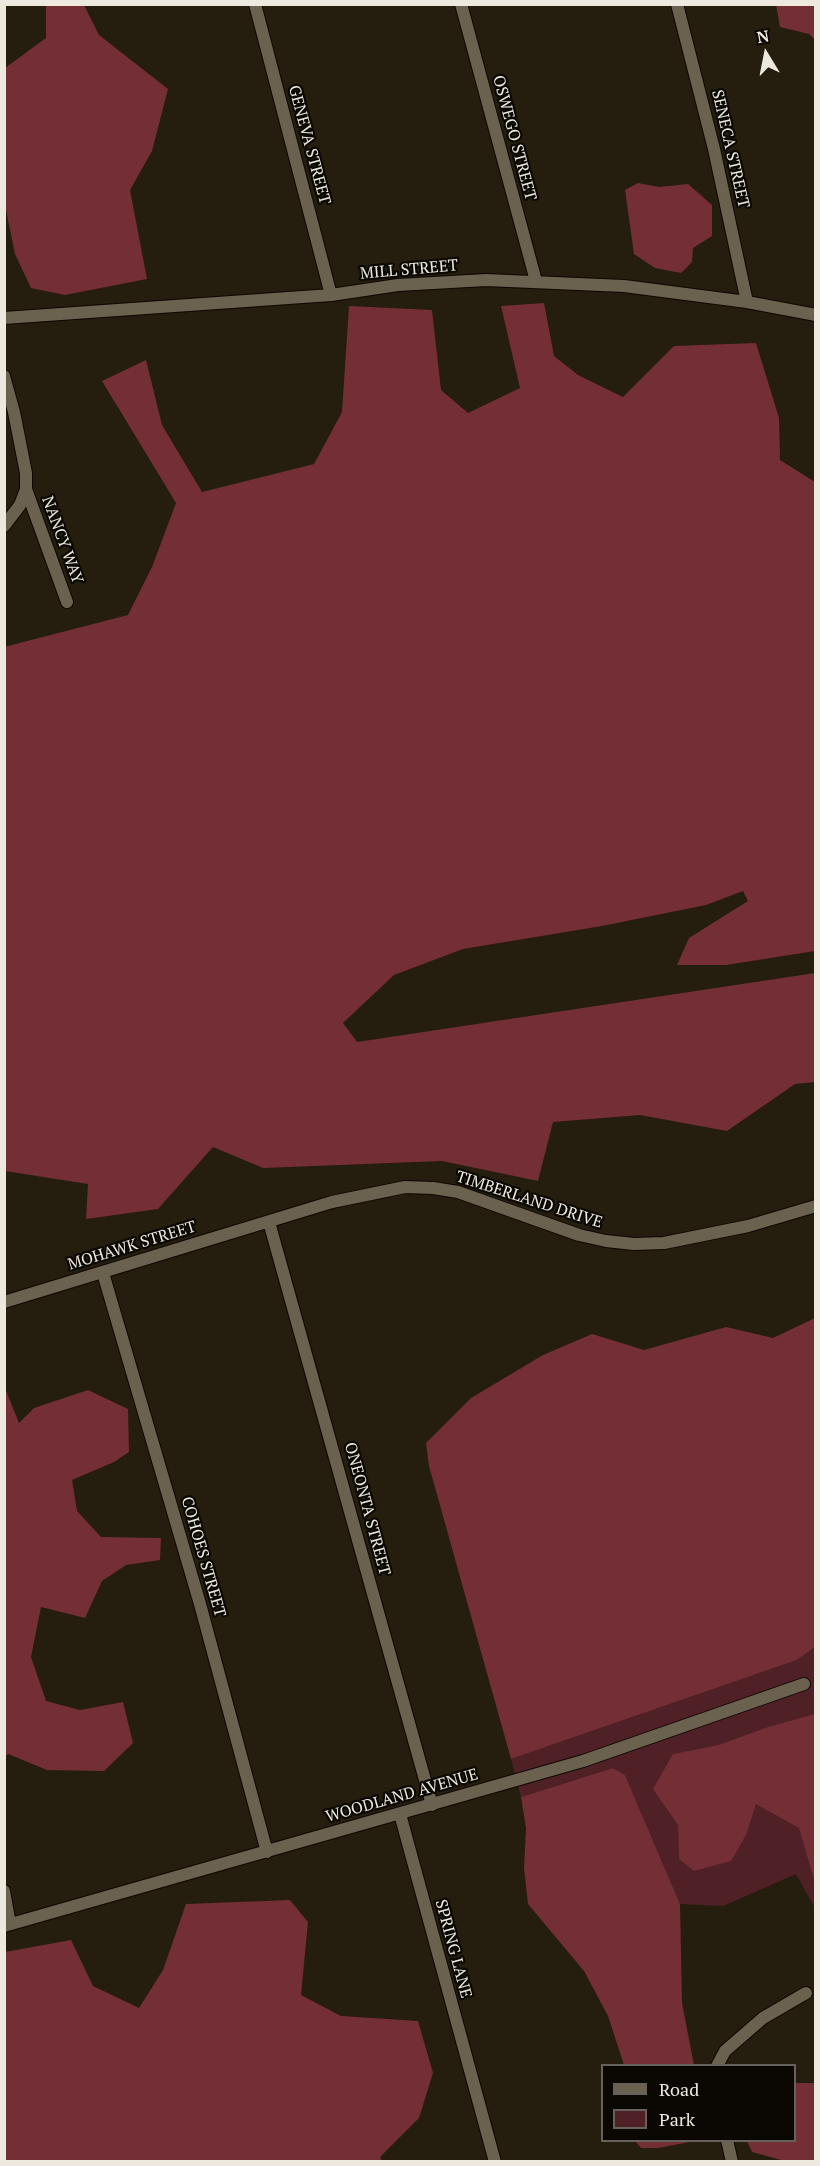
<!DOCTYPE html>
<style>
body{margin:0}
#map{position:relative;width:820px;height:2166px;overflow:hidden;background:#251d0d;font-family:"PT Serif",serif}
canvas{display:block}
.frame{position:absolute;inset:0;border:6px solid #eee9de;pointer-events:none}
.legend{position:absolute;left:601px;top:2064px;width:195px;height:78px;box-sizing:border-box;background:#0b0803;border:2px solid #66625b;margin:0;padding:8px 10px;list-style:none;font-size:18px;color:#eee9de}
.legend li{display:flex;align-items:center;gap:12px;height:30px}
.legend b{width:30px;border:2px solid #66625b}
.north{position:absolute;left:736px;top:24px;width:60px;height:60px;-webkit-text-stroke:4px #0b0803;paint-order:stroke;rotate:350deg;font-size:16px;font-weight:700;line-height:24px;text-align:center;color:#eee9de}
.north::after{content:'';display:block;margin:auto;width:21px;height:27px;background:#eee9de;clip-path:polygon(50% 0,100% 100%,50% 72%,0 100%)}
</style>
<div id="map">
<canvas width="820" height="2166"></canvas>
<div class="frame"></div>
<ul class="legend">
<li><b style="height:8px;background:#6b614f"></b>Road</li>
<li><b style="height:16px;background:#4f2025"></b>Park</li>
</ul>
<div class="north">N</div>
</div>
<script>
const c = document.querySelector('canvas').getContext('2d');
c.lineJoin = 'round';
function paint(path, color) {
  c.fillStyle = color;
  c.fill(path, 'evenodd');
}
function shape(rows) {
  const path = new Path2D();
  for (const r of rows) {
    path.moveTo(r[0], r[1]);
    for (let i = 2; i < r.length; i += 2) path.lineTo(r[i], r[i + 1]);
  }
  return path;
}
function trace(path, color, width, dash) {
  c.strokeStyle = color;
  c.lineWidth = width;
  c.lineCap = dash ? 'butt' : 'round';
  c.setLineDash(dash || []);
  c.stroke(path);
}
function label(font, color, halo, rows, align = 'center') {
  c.font = font + ' "PT Serif",serif';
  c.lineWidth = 4.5;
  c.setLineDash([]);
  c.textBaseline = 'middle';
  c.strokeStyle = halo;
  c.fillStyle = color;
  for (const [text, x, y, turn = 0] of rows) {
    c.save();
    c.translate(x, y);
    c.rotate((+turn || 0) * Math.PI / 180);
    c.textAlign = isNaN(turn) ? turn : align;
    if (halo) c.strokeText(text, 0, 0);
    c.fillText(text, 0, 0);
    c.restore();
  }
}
paint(shape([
 [815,1647,815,1908,796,1874,723,1906,680,1904,625,1775,613,1768,521,1797,511,1759,797,1660]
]), '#4f2025');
paint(shape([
 [46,5,84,5,99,35,168,89,152,151,130,190,147,279,65,295,31,288,15,254,5,205,5,68,46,38],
 [776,5,815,5,815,40,809,34,780,27],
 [638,183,659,187,688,184,712,205,712,236,693,248,692,262,681,273,655,268,634,254,625,190],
 [544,303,554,356,578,375,623,397,674,346,756,343,779,418,780,460,815,482,815,951,726,965,677,965,689,938,748,901,743,891,706,905,602,926,463,949,394,975,343,1023,357,1042,815,973,815,1082,795,1084,727,1131,640,1115,553,1122,538,1181,442,1161,263,1168,213,1147,158,1209,86,1219,88,1184,5,1171,4,647,128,615,152,567,176,503,102,381,146,360,162,425,202,492,314,464,342,412,349,306,432,310,441,390,468,413,520,388,501,306],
 [815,1318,815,1647,797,1660,511,1759,429,1466,426,1443,471,1398,543,1355,592,1334,644,1350,726,1327,773,1338],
 [5,1388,19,1423,34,1408,88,1390,128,1409,129,1452,114,1462,72,1480,77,1511,101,1537,161,1538,160,1560,126,1565,102,1581,85,1618,41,1607,31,1657,46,1701,80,1710,123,1702,133,1743,104,1771,47,1770,8,1754,5,1757],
 [815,1714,815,1883,799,1828,756,1804,746,1835,731,1861,694,1871,679,1859,678,1825,653,1789,673,1754,719,1745,765,1728],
 [613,1768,625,1775,680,1904,682,2003,694,2065,624,2065,608,2016,584,1971,528,1904,524,1868,526,1828,521,1797],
 [290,1900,308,1922,301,1995,341,2016,418,2021,433,2073,419,2118,380,2157,382,2161,5,2161,5,1952,71,1940,93,1986,139,2008,163,1970,186,1904],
 [795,2083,815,2083,815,2161,785,2161,752,2152,747,2141,794,2140],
 [635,2141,695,2141,658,2148,641,2148]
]), '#732e36');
const minor = shape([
 [255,4,331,295],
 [461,4,536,281],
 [677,4,714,149,747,302],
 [4,318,331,295,398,285,486,280,624,286,747,302,816,315],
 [4,376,14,412,26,473,26,489,20,505,4,526],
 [26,489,67,602],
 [269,1222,432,1805],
 [103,1273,200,1604,267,1852],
 [4,1302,332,1202,405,1187,433,1188,458,1192,579,1235,606,1241,634,1244,664,1243,748,1226,816,1206],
 [400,1814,495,2162],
 [4,1891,10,1924],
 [4,1926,583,1761,804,1684],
 [717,2066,725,2051,763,2018,806,1993],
 [727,2140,732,2162]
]);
trace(minor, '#0e0700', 14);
trace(minor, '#6b614f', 12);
label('16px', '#eee9de', '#0b0803', [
 ["OSWEGO STREET",514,138,75],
 ["GENEVA STREET",309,145,75],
 ["SENECA STREET",730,149,77],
 ["MILL STREET",409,270,-5],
 ["NANCY WAY",62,540,70],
 ["TIMBERLAND DRIVE",529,1200,18],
 ["MOHAWK STREET",132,1246,-17],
 ["ONEONTA STREET",367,1509,75],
 ["COHOES STREET",203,1557,74],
 ["WOODLAND AVENUE",402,1796,-16],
 ["SPRING LANE",453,1949,75]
]);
</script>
